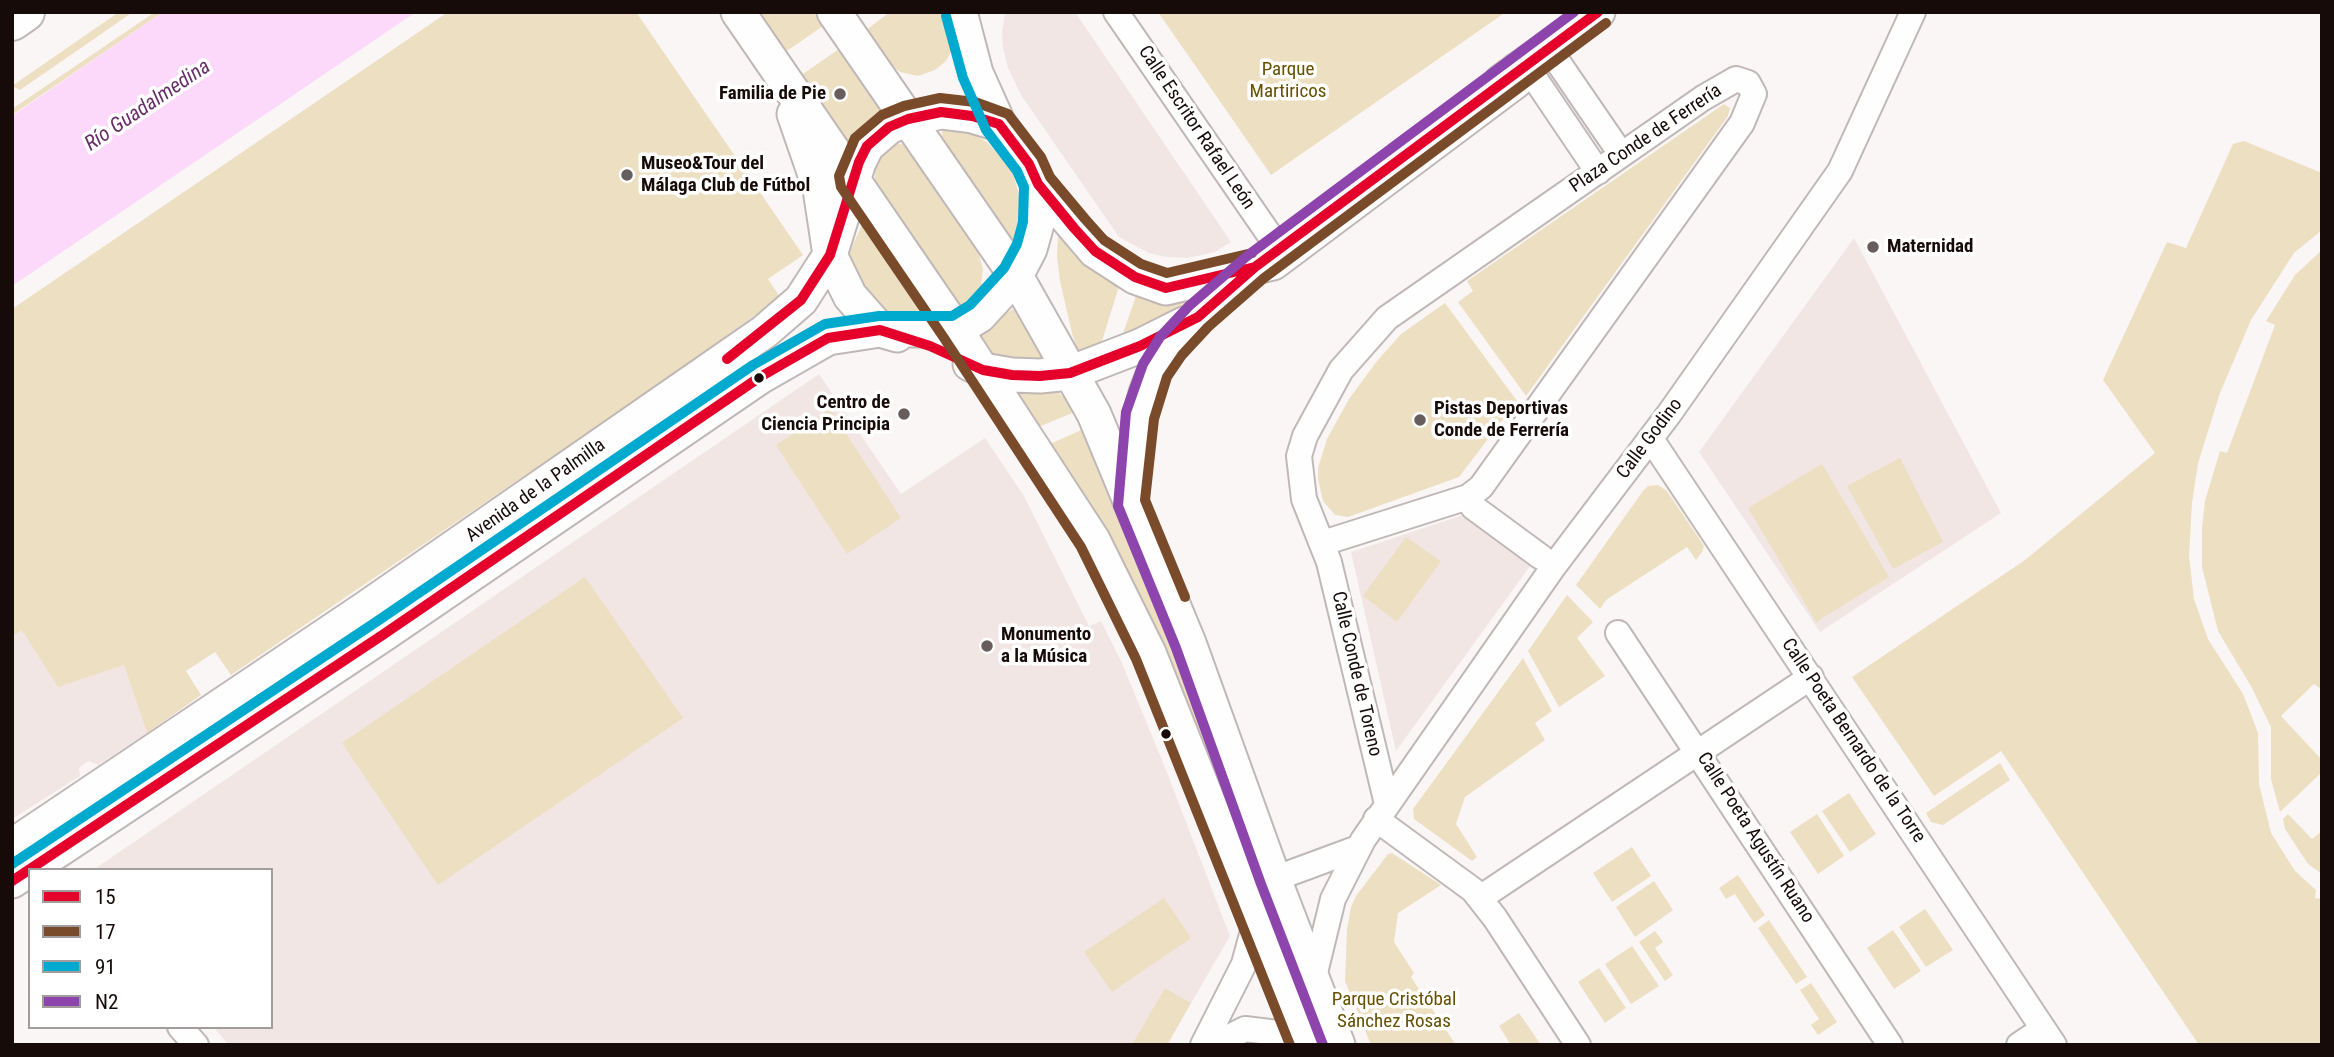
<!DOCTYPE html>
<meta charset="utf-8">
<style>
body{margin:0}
#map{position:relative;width:2334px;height:1057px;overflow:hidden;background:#faf6f6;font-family:"Roboto Condensed",sans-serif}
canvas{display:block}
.frame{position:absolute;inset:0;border:14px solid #160b09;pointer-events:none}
.legend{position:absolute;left:28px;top:868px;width:245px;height:161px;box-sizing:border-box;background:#fff;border:2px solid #a29d9d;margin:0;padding:9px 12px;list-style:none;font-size:21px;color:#160b09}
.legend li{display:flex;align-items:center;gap:14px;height:35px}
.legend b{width:35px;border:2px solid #a29d9d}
</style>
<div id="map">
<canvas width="2334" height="1057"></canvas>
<div class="frame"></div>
<ul class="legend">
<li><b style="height:9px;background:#e4002b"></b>15</li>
<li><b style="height:9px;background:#7a4b2a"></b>17</li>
<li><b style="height:9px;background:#00a9ce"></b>91</li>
<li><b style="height:9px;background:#8e44ad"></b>N2</li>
</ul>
</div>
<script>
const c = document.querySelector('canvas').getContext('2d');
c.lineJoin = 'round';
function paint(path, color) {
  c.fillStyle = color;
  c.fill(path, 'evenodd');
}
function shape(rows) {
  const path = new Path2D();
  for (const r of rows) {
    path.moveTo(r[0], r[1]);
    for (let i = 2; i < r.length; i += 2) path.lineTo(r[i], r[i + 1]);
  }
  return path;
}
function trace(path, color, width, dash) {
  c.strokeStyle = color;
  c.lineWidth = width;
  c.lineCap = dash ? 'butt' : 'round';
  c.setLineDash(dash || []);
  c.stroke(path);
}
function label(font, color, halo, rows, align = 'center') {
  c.font = font + ' "Roboto Condensed",sans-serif';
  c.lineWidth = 7;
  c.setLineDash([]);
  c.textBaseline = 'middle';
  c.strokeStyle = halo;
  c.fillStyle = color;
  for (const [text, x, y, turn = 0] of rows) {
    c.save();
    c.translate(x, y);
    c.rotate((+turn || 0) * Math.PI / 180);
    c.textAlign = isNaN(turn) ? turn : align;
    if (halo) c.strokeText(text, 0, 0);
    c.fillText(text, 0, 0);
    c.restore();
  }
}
paint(shape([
 [1005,12,1075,12,1231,242,1215,252,1188,258,1167,257,1149,253,1119,237,1021,95,1008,68,1003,47,1002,33],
 [1854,238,2001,513,1820,632,1699,452],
 [819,374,901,494,985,438,1024,496,1089,626,1101,621,1122,663,1166,770,1230,936,1167,1045,229,1045,213,1027,271,1027,271,870,93,870],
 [1466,514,1533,562,1396,751,1351,552],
 [89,560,147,733,98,765,89,761,84,764,79,768,80,776,12,819,12,594]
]), '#f2e6e4');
paint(shape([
 [119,12,133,12,20,90,12,86],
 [155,12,163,12,12,115,12,109],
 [448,12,636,12,803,255,768,279,780,297,661,383,231,675,215,652,186,671,201,695,147,733,124,665,58,687,22,630,12,636,12,309],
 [752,12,813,12,823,26,781,55],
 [890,12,948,12,954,46,946,61,935,70,918,76,900,72,885,60,865,31],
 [1158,12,1506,12,1271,175],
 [839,49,879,109,879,114,862,127,850,143,845,144,797,78],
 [1724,104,1730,108,1728,116,1526,396,1458,302,1473,291,1467,281],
 [956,128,973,134,987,142,1005,161,1013,174,1023,208,1018,240,1011,238,941,137,943,129],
 [2244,141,2322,173,2322,230,2294,253,2251,320,2220,393,2198,463,2192,503,2189,556,2194,599,2208,639,2243,694,2258,733,2259,784,2271,833,2295,871,2316,890,2315,898,2322,899,2322,1045,2199,1045,2001,751,1934,796,1852,677,2025,560,2155,453,2103,380,2167,242,2186,248,2233,144],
 [897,143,904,145,979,255,983,269,981,287,977,294,963,308,959,309,874,187,876,164,882,155],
 [862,225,865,225,920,306,917,311,878,313,844,264],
 [1058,232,1120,283,1097,357,1078,352,1072,333,1060,281,1057,257],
 [2322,250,2322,685,2319,688,2314,684,2281,716,2322,760,2322,772,2280,812,2271,779,2271,727,2252,688,2218,631,2202,567,2202,528,2205,501,2220,451,2227,453,2275,325,2266,321,2295,275],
 [1137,293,1189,298,1194,302,1118,348],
 [1445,303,1517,401,1459,477,1348,517,1335,515,1323,501,1318,479,1318,468,1327,439,1349,399,1377,361,1401,334],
 [1013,309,1017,312,1045,359,998,365,975,332],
 [1020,391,1059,393,1066,399,1072,413,1036,428,1017,393],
 [830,409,901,518,847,554,776,445],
 [1081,430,1126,531,1248,846,1243,849,1048,445],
 [1900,458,1943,542,1893,569,1847,486],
 [1822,464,1889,577,1816,622,1748,508],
 [1658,485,1667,491,1704,546,1702,552,1696,560,1687,547,1606,600,1600,609,1576,585,1643,491,1648,486],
 [1406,537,1441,561,1397,622,1363,596],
 [585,577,683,718,438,885,342,743],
 [1567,595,1593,622,1577,638,1605,676,1559,707,1528,651],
 [1523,658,1552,711,1535,723,1545,740,1465,797,1456,824,1477,857,1472,861,1414,819,1413,809],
 [2000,763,2010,780,1943,825,1931,822,1926,813],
 [1849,793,1876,834,1850,852,1822,811],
 [1817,814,1844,856,1818,874,1790,832],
 [2288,814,2312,839,2322,831,2322,874,2308,864,2285,829,2283,819],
 [1632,847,1651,876,1612,902,1593,873],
 [1392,853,1441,885,1398,913,1394,942,1414,973,1411,977,1456,1045,1371,1045,1345,981,1347,929,1351,907,1356,896,1388,854],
 [1738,875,1765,915,1754,923,1735,894,1726,899,1719,888],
 [1654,881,1673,910,1635,937,1616,907],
 [1164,898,1191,938,1112,992,1084,952],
 [1925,909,1953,950,1926,967,1899,927],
 [1769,920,1807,977,1796,984,1758,928],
 [1893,930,1921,971,1894,989,1867,948],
 [1655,931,1663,942,1655,948,1673,975,1665,981,1639,942],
 [1632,946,1659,986,1631,1004,1605,964],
 [1599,968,1626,1008,1605,1023,1578,982],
 [1811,983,1837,1022,1818,1035,1811,1025,1819,1019,1800,990],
 [1165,988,1191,1003,1167,1045,1136,1045,1133,1043],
 [1519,1013,1541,1045,1511,1045,1499,1026]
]), '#eddfc1');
paint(shape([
 [163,12,416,12,12,286,12,116]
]), '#fcd8fa');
const street = shape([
 [1116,12,1275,243],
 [1549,49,1621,154],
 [1525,64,1598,172],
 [1651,439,2054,1045],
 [1473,507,1541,557],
 [1323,543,1468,497,1481,487,1742,123,1754,94,1748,83,1736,79,1703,98,1387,318,1341,370,1305,436,1299,456,1304,499,1329,562,1387,804],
 [1618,633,1890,1045],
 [1376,819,1473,890,1495,918,1578,1045],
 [1480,898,1811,677],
 [1313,981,1333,899,1363,840,1554,566,1669,414,1840,171,1913,12],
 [180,1027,196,1045],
 [1203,1045,1244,964,1256,920,1274,879,1358,848],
 [1214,1045,1245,1029,1302,1036],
 [2019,1045,2043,1029]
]);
const secondary = shape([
 [738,12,956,330,1093,540,1149,653,1305,1045],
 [834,12,1016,276,1094,414,1189,643,1274,879,1338,1045],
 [960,12,976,73,999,124,1029,164,1038,184,1095,251,1135,277,1166,288,1273,263,1516,81,1517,70],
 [1501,82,1598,12],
 [794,114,820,189,830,255,850,296,880,330,897,335],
 [970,364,983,370,1012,375,1040,376,1070,373,1140,346,1184,324],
 [1131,500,1140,416,1146,393,1155,370,1171,346,1198,317,1251,270],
 [12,846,366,608,764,332,801,300,830,255,859,162,867,146,889,127,908,119,941,112,972,116,999,124],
 [12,881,384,634,760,377,828,338,880,330,956,330,979,316,1016,276,1030,249,1037,224,1038,184]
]);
const primary = shape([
 [12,21,25,12]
]);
trace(street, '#c0b8b7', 28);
trace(secondary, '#c0b8b7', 37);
trace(primary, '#c0b8b7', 42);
trace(street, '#fefefe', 24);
trace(secondary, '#fefefe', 33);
trace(primary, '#fefefe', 38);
trace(shape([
 [727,359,801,300,830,255,859,162,867,146,889,127,908,119,941,112,972,116,999,124,1029,164,1038,184,1074,228,1095,251,1135,277,1166,288,1255,267],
 [12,881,384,634,760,377,828,338,880,330,930,346,983,370,1012,375,1040,376,1070,373,1140,346,1198,317,1255,267,1598,12]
]), '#e4002b', 10);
trace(shape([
 [1252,253,1167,273,1141,264,1104,240,1085,219,1050,177,1041,157,1008,114,975,102,940,98,904,106,882,115,855,138,839,176,841,187,944,338,1081,547,1136,659,1290,1045],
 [1185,597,1145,500,1154,419,1167,377,1182,355,1208,327,1264,278,1606,23]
]), '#7a4b2a', 10);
trace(shape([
 [12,864,376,622,753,365,825,324,879,316,952,316,970,305,1004,268,1017,244,1023,222,1024,187,1017,171,986,130,963,78,946,16]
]), '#00a9ce', 10);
trace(shape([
 [1323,1045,1261,884,1176,648,1118,506,1126,412,1143,364,1160,337,1189,306,1247,256,1574,12]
]), '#8e44ad', 10);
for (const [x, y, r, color] of [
 [840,94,7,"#665d5c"],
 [627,175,7,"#665d5c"],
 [1873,247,7,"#665d5c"],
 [759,378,6,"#160b09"],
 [904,414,7,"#665d5c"],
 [1420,420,7,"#665d5c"],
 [987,646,7,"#665d5c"],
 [1166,734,6,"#160b09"]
]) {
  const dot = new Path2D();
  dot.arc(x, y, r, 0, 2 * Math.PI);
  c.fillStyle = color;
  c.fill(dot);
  trace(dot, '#fff', 2.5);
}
label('19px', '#654f00', '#fff', [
 ["Parque",1288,70],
 ["Martiricos",1288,92],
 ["Parque Cristóbal",1394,1000],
 ["Sánchez Rosas",1394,1022]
]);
label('bold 19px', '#160b09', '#fff', [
 ["Familia de Pie",826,94,"right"],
 ["Museo&Tour del",641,164],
 ["Málaga Club de Fútbol",641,186],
 ["Maternidad",1887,247],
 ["Centro de",890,403,"right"],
 ["Ciencia Principia",890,425,"right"],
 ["Pistas Deportivas",1434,409],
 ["Conde de Ferrería",1434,431],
 ["Monumento",1001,635],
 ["a la Música",1001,657]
], 'left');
label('19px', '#160b09', '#fff', [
 ["Calle Escritor Rafael León",1196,128,56],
 ["Plaza Conde de Ferrería",1646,139,-34],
 ["Calle Godino",1650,439,-53],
 ["Avenida de la Palmilla",536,491,-35],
 ["Calle Conde de Toreno",1356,674,77],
 ["Calle Poeta Bernardo de la Torre",1853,741,56],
 ["Calle Poeta Agustín Ruano",1755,838,57]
]);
label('italic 21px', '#662e66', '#fff', [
 ["Río Guadalmedina",148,106,-34]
]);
</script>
